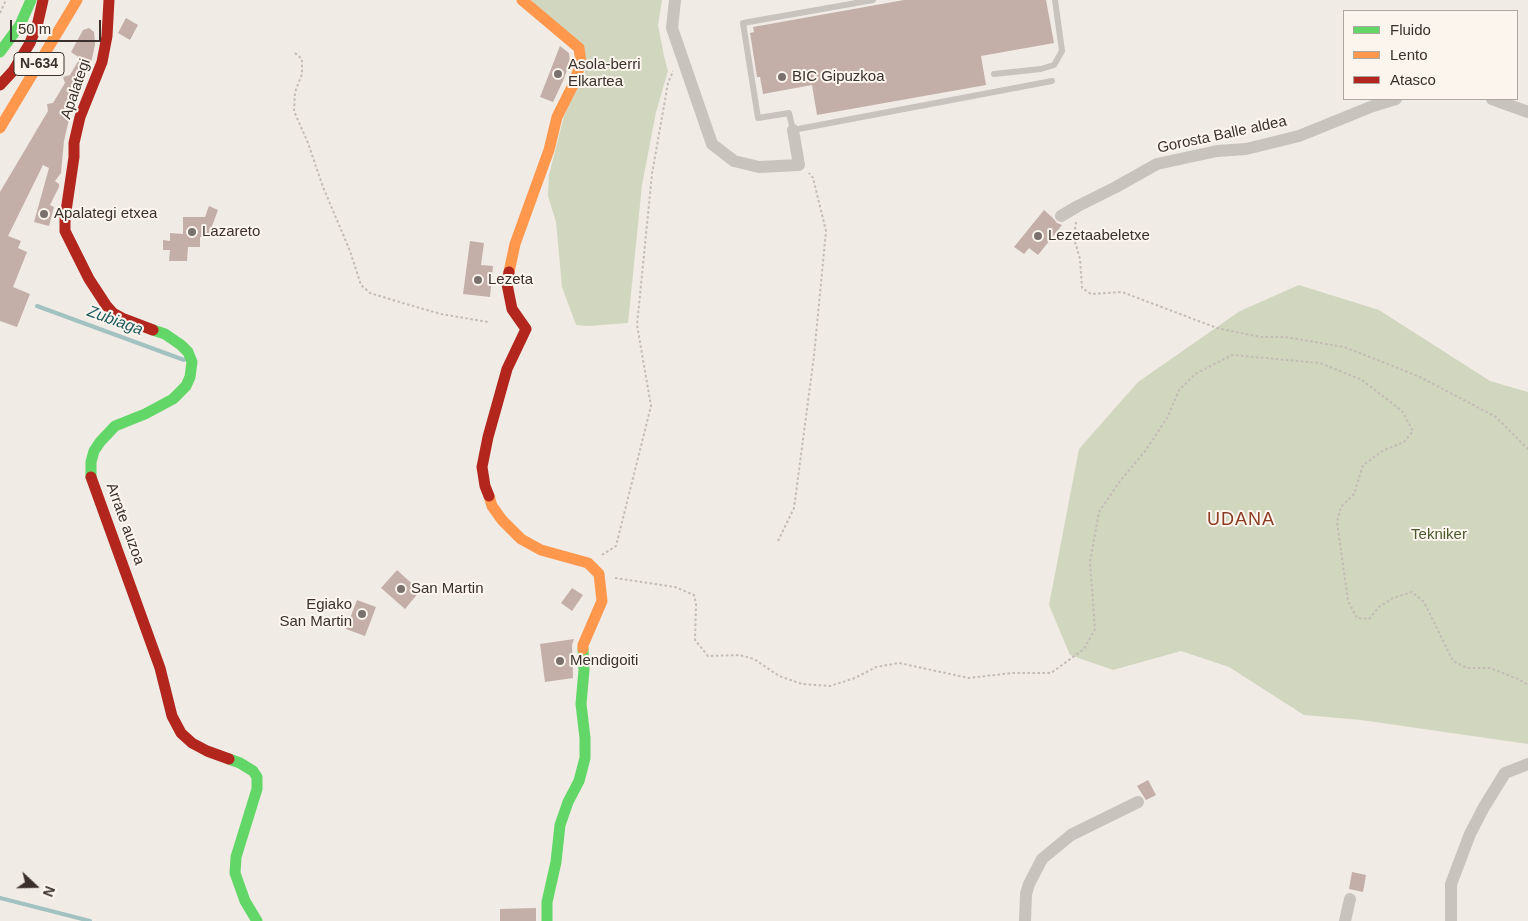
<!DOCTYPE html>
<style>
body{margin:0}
#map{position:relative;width:1528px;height:921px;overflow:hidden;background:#f0ebe5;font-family:Helvetica,sans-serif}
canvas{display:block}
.legend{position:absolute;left:1343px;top:10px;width:175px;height:90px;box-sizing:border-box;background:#fbf5ee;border:1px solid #aea6a0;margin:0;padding:6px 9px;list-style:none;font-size:15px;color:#3b302b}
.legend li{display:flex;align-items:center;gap:10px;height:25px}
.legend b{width:25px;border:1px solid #aea6a0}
.north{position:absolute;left:10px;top:861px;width:50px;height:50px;-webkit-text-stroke:4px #fbf5ee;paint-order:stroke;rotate:111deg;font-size:14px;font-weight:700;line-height:20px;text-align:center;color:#3b302b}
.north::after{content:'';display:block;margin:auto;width:18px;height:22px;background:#3b302b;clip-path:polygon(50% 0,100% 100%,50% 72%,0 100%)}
.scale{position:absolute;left:10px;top:20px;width:91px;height:22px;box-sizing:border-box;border:2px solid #3b302b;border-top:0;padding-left:6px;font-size:15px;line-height:18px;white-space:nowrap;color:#3b302b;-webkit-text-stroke:4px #fbf5ee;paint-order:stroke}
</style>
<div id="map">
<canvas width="1528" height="921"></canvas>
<ul class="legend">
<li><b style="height:6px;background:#63d668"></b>Fluido</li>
<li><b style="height:6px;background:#ff974d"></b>Lento</li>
<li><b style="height:6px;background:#b3261e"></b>Atasco</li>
</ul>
<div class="north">N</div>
<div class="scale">50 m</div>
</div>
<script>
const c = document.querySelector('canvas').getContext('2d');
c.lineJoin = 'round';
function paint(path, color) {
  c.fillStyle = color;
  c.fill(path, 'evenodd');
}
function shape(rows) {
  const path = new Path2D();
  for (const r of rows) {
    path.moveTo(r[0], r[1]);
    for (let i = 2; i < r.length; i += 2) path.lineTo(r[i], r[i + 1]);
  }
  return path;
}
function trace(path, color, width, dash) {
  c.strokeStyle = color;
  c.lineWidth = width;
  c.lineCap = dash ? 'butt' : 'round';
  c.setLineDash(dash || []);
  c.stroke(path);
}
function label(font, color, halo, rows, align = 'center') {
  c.font = font + ' Helvetica,sans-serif';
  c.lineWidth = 4;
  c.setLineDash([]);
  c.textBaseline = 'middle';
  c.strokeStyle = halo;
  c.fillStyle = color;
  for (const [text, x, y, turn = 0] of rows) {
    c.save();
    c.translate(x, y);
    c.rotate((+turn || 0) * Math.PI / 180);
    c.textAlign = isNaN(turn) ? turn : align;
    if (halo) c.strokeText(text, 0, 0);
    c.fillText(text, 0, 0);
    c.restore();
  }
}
paint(shape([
 [531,0,662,0,658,25,664,56,668,71,656,112,642,185,628,323,589,326,576,325,562,287,556,222,548,196,549,175,564,116,588,65],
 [1299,285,1379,310,1490,381,1528,392,1528,744,1361,720,1304,715,1229,667,1181,651,1113,670,1070,655,1049,605,1079,449,1138,382,1240,311]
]), '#d1d6bf');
trace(shape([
 [37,306,184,360],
 [0,898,90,921]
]), '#a1c2c1', 4);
paint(shape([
 [904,0,1046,0,1054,43,981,56,986,85,817,115,812,85,763,94,760,77,757,77,750,33,754,32,753,27],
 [126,18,138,25,130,40,118,33],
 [89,28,94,32,95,44,92,59,70,115,64,141,61,173,55,181,59,184,59,187,50,205,54,207,49,226,34,222,49,168,43,165,8,236,21,241,18,248,27,252,13,287,30,294,17,327,0,321,0,192,48,111,47,104,53,103,65,83,63,77,70,75,80,58,71,52,83,30],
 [560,46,569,53,570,62,563,81,553,102,540,97],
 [209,206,218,210,208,237,200,237,200,247,188,247,187,261,169,261,170,250,163,250,163,240,170,241,170,233,183,234,183,217,205,217],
 [1044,210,1053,218,1057,223,1062,225,1038,255,1029,248,1024,254,1014,247],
 [470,241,484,243,481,265,493,266,490,297,463,294],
 [397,570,420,591,405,609,381,588],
 [572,588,583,595,572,611,561,603],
 [357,600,376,607,365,636,346,629],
 [574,639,572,645,573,678,545,682,540,644],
 [1148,780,1156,795,1146,800,1137,786],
 [1352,872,1366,875,1363,892,1349,889],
 [536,908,536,921,500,921,500,909]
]), '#c3afa7');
trace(shape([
 [0,13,6,0],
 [295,53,302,59,302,74,295,92,294,111,308,143,323,187,350,251,361,285,370,293,406,304,441,314,488,322],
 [1076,222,1074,238,1080,259,1082,288,1091,294,1122,292,1217,328,1261,337,1285,337,1344,347,1393,366,1422,378,1496,417,1528,449],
 [778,541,794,508,814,356,826,231,813,178,809,173],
 [602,555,616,546,651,406,637,325,652,174,668,83,673,71],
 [615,578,675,587,694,595,696,604,695,640,708,656,740,655,754,659,779,676,802,684,830,686,855,678,876,667,899,663,969,678,1012,673,1051,673,1084,649,1095,629,1090,562,1099,512,1120,481,1146,450,1167,418,1179,390,1195,374,1232,355,1320,363,1362,380,1402,411,1413,431,1404,442,1384,450,1363,465,1354,494,1341,507,1337,522,1343,565,1348,601,1357,618,1369,619,1379,607,1393,598,1412,592,1424,602,1453,661,1467,668,1490,668,1518,679,1528,685]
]), '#c2bbb6', 2, [2.5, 2.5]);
trace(shape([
 [873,0,743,23,758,118,789,113,793,130,1052,81],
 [994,74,1041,69,1054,65,1062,51,1055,0]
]), '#c9c3be', 6);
trace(shape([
 [675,0,672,28,712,144,734,161,759,167,799,165,793,130],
 [1492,99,1528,112],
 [1061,216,1078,206,1116,187,1157,164,1217,151,1246,149,1299,136,1373,106,1396,99],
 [1025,921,1026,894,1029,884,1042,859,1071,835,1138,802],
 [1345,921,1350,899],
 [1451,921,1451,884,1470,834,1484,807,1505,773,1528,764]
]), '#c9c3be', 12);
trace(shape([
 [0,52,20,25,31,0],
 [91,477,91,462,94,451,100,442,115,426,145,414,173,399,186,386,190,377,192,362,188,352,181,345,165,334,153,330],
 [229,759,240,763,253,771,257,777,257,789,236,857,235,873,245,901,257,921],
 [547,921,547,902,556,862,560,825,568,802,579,781,585,758,585,738,581,704,584,670,583,649]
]), '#63d668', 11);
trace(shape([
 [0,128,77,0],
 [509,272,515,244,549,150,557,117,573,85,581,63,579,48,522,0],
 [489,496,492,506,502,520,521,539,541,550,588,563,599,574,602,601,583,645,583,649]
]), '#ff974d', 11);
trace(shape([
 [109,0,107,36,102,62,80,117,74,143,74,157,65,218,65,231,89,279,106,305,113,313,124,319,153,330],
 [0,85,13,71,30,43,38,22,43,0],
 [91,477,160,668,172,716,181,733,192,743,207,751,229,759],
 [489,496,485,486,482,467,488,437,507,369,526,329,512,309,507,284,509,272]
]), '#b3261e', 11);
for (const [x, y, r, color] of [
 [558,74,5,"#7a716c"],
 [782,77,5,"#7a716c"],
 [44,214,5,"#7a716c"],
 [192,232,5,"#7a716c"],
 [1038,236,5,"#7a716c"],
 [478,280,5,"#7a716c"],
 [401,589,5,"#7a716c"],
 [362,614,5,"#7a716c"],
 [560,661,5,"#7a716c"]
]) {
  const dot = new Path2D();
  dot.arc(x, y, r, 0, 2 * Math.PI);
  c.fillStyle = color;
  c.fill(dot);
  trace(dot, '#fbf5ee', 2);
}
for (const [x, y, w] of [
 [39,64,50]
]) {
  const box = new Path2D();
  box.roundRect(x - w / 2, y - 11.5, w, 23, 4);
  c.fillStyle = '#fbf5ee';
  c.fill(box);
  trace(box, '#3b302b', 1);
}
label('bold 14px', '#3b302b', null, [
 ["N-634",39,64]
]);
label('15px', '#3b302b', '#fbf5ee', [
 ["Asola-berri",568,65],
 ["Elkartea",568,82],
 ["BIC Gipuzkoa",792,77],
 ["Apalategi etxea",54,214],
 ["Lazareto",202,232],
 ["Lezetaabeletxe",1048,236],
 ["Lezeta",488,280],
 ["San Martin",411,589],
 ["Egiako",352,605,"right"],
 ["San Martin",352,622,"right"],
 ["Mendigoiti",570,661]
], 'left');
label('15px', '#3b302b', '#fbf5ee', [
 ["Apalategi",76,89,-71],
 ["Gorosta Balle aldea",1222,135,-12],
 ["Arrate auzoa",125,524,70]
]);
label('15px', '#4a5a2e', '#fbf5ee', [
 ["Tekniker",1439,535]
]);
label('italic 16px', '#1f5a5e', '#fbf5ee', [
 ["Zubiaga",115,321,20]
]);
c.letterSpacing = '1px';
label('18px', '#8c3b22', '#fbf5ee', [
 ["UDANA",1241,520]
]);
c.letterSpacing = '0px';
</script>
